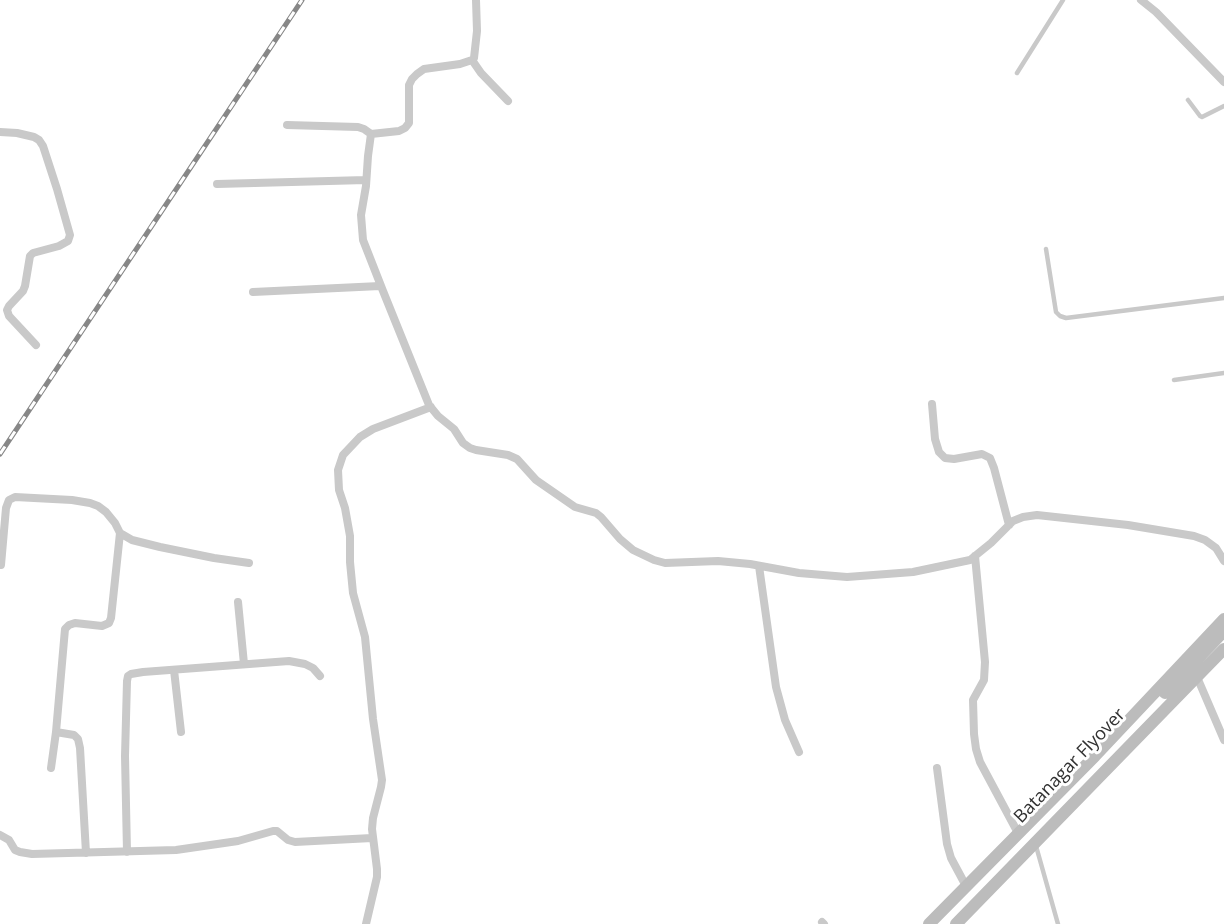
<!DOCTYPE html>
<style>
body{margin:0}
canvas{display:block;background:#fff}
</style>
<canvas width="1224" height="924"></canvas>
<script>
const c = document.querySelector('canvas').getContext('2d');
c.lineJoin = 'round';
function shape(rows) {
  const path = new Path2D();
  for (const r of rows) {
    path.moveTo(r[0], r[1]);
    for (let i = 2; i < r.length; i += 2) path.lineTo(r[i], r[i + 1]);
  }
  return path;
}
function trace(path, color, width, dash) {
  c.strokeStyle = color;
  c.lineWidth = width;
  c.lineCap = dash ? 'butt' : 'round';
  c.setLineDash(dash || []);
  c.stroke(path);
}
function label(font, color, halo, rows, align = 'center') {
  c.font = font + ' "Open Sans",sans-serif';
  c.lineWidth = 6;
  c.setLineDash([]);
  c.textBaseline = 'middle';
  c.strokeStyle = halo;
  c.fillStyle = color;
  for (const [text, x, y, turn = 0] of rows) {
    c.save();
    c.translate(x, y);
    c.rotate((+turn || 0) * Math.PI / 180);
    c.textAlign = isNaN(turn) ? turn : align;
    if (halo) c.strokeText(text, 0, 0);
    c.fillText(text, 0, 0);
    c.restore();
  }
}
trace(shape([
 [1017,73,1063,0],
 [1188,100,1200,116,1202,117,1224,106],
 [1046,249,1056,312,1060,316,1066,318,1224,298],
 [1174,380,1224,373],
 [1036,846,1058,924]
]), '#c9c9c9', 4.5);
trace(shape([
 [476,0,477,31,474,58,472,60,460,64,424,69,417,74,412,79,409,85,409,123,405,128,399,131,371,134,368,156,366,186,361,215,363,240,383,291,429,405,438,416,454,429,463,443,470,448,476,450,508,455,517,459,536,480,575,507,596,513,601,517,620,539,633,550,654,560,665,563,718,561,750,564,799,573,847,577,913,572,970,560,991,543,1013,521,1023,517,1037,515,1128,525,1194,536,1205,540,1216,548,1224,561],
 [1141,0,1156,12,1224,82],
 [472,60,481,73,508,101],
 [287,125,358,127,364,129,371,134],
 [0,132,17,133,34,137,39,140,43,146,57,189,70,235,68,241,59,246,33,253,30,256,25,286,23,291,9,306,7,310,9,316,36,345],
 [217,184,366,180],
 [253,292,380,286],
 [932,404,935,439,939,452,945,458,954,459,982,454,990,458,994,468,1009,525],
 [120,533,132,540,160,547,214,558,249,563],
 [975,556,985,662,984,680,973,700,974,734,976,749,980,762,1018,833],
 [1,565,6,508,9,500,15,497,72,500,90,503,98,506,106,512,115,523,120,533,111,618,109,623,102,626,75,623,69,625,65,629,56,732,51,768],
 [759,566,776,687,785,720,799,752],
 [238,602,244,664],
 [174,670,181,732],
 [1197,677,1224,740],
 [56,732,74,735,78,739,80,748,86,853],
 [937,768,947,844,951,858,966,886],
 [0,835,9,840,15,850,20,852,32,854,176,850,238,841,273,831,277,831,288,840,295,842,372,838],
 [127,852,125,756,127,681,128,676,131,674,143,672,289,661,305,664,313,668,320,676],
 [822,922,824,924],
 [366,924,377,877,377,869,372,829,373,818,381,787,382,780,373,719,365,637,353,593,350,562,350,536,345,508,339,490,338,470,343,455,360,437,373,429,431,407]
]), '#c9c9c9', 8);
trace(shape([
 [1165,693,1224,631],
 [929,924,1095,756,1224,619],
 [956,924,1224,649]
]), '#bcbcbc', 12);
const rail = shape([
 [0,454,302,0]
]);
trace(rail, '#878787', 5);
trace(rail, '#fff', 3, [9]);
label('18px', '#323232', '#fff', [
 ["Batanagar Flyover",1070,766,-46]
]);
</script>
